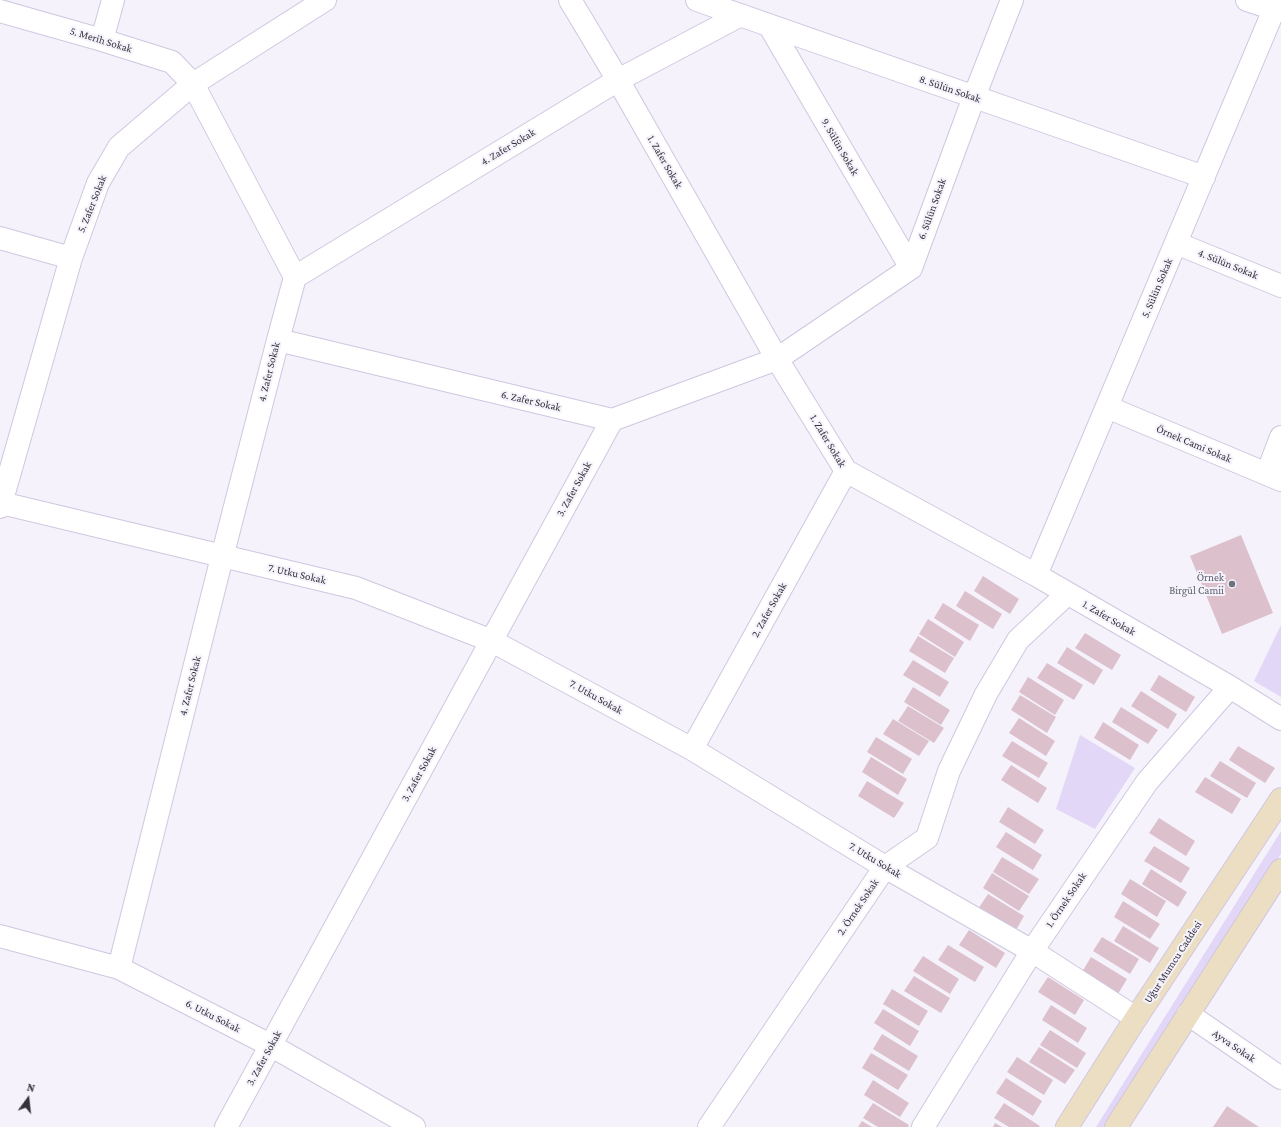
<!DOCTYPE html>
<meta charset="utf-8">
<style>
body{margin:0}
#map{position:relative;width:1281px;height:1127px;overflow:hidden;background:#f5f2fc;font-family:"Crimson Pro",serif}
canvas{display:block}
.north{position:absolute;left:8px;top:1079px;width:40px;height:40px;-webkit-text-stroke:3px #f5f2fc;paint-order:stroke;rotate:15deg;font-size:11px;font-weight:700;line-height:16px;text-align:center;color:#35323b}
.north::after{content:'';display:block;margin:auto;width:14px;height:18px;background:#35323b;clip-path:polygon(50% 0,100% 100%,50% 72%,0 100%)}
</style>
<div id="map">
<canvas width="1281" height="1127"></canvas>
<div class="north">N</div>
</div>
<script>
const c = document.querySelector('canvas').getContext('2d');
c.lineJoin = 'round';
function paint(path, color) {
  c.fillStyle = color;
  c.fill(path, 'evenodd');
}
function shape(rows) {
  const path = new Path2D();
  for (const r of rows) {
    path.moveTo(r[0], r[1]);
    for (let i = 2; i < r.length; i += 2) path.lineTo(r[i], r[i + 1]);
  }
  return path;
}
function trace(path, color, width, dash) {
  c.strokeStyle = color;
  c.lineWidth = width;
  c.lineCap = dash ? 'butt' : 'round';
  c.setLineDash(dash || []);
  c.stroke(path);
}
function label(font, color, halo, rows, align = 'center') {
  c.font = font + ' "Crimson Pro",serif';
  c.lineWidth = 4;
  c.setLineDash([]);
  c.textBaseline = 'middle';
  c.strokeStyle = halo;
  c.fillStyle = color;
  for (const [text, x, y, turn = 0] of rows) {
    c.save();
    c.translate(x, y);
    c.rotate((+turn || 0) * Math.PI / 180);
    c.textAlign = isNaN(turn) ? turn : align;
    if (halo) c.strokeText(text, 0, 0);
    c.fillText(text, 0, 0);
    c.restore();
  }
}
paint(shape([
 [1281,625,1281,697,1254,681],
 [1080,735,1135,768,1095,829,1056,809],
 [1281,831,1281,854,1110,1127,1096,1127]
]), '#e2d7f7');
paint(shape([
 [1241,535,1273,613,1222,634,1190,556],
 [983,576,1019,599,1010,614,974,591],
 [965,591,1002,614,993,629,956,606],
 [943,603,979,625,970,641,934,618],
 [928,619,964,642,955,657,919,634],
 [1085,633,1121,655,1112,670,1075,648],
 [918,636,954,658,945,673,909,651],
 [1067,647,1103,670,1094,685,1057,663],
 [913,660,949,682,940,697,903,675],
 [1047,663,1083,685,1074,700,1037,678],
 [1159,675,1195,697,1186,712,1150,690],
 [1028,677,1064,700,1055,715,1019,692],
 [913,687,950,710,941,725,904,702],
 [1141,691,1177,714,1168,729,1131,706],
 [1020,695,1056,717,1047,733,1011,710],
 [908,706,944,728,934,743,898,721],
 [1121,707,1158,730,1148,744,1112,722],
 [1019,718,1055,741,1046,756,1009,733],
 [893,719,929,741,919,756,883,734],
 [1103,722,1139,745,1130,760,1094,738],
 [876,737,912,759,903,774,867,752],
 [1012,741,1048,763,1039,778,1002,756],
 [1238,746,1275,768,1265,783,1229,760],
 [871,757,907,779,898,795,862,772],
 [1220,761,1256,783,1247,798,1210,776],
 [1011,765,1047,788,1038,803,1001,780],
 [1205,777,1241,799,1232,814,1195,792],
 [867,781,904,803,894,818,858,796],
 [1008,807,1044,830,1035,844,999,822],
 [1159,818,1195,841,1186,856,1149,833],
 [1006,832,1042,855,1033,870,996,847],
 [1154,846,1190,868,1181,883,1144,861],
 [1002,857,1039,879,1029,894,993,872],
 [1151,869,1187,892,1178,907,1142,884],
 [992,873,1029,896,1019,911,983,888],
 [1130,879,1166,901,1157,917,1121,894],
 [988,894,1024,916,1015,932,978,909],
 [1123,901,1160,924,1150,939,1114,917],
 [1123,926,1159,948,1150,963,1114,941],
 [969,930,1005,953,996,968,959,945],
 [1102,937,1139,959,1130,974,1093,951],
 [948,945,984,967,975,982,938,960],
 [923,956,959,979,950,994,913,971],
 [1091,957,1127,979,1118,994,1082,972],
 [914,976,950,998,941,1013,904,991],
 [1048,977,1084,1000,1075,1015,1038,992],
 [892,989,928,1011,919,1026,883,1004],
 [1051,1005,1087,1028,1078,1043,1042,1020],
 [883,1009,919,1031,910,1046,874,1023],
 [1050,1030,1086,1053,1077,1068,1040,1045],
 [882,1034,918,1056,909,1071,873,1049],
 [1039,1047,1075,1070,1065,1084,1029,1062],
 [871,1053,908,1075,898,1090,862,1068],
 [1017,1057,1053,1080,1044,1095,1007,1072],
 [1006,1078,1042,1101,1033,1116,996,1093],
 [873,1080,909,1103,900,1117,864,1095],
 [873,1103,909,1125,908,1127,878,1127,863,1118],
 [1004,1103,1040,1126,1039,1127,1009,1127,994,1118],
 [1227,1106,1259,1127,1213,1127],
 [862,1121,872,1127,858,1127],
 [995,1123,1002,1127,993,1127]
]), '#dcc1cd');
const street = shape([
 [570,0,618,80,777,359,846,471,1036,575,1230,687,1281,719],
 [697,0,1204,177],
 [1247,0,1275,9],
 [0,11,102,40,172,62,193,84,295,277],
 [769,25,911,268],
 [102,40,113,0],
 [0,238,71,258],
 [1176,243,1281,286],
 [278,340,612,420,777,359,911,268,974,97,1012,0],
 [1107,407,1281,480],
 [1267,474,1281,437],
 [1,503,356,588,492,641,692,749,885,867,1032,951,1136,1018],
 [0,507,71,258,98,183,119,147,193,84,325,0],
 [1036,575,1278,0],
 [692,749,846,471],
 [0,936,119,968,270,1045,414,1127],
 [119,968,222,557,278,340,295,277,618,80,741,15],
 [1188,1014,1281,1078],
 [226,1127,612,420],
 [709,1127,885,867,927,838,949,771,986,694,1018,640,1067,594],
 [923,1127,1032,951,1147,782,1230,687]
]);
const secondary = shape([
 [1067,1127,1136,1018,1281,799],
 [1116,1127,1281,870]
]);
trace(street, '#cfc7df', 24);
trace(secondary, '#cfc7df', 24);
trace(street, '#fff', 22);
trace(secondary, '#ecdec3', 22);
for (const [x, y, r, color] of [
 [1232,584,4,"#6b7280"]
]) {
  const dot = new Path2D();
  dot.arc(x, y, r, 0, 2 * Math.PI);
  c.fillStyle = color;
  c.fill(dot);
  trace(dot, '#f5f2fc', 1.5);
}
label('11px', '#35323b', '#f5f2fc', [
 ["5. Merih Sokak",101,40,17],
 ["8. Sülün Sokak",950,89,19],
 ["4. Zafer Sokak",508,147,-31],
 ["9. Sülün Sokak",840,147,60],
 ["1. Zafer Sokak",665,162,60],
 ["5. Zafer Sokak",92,204,-68],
 ["6. Sülün Sokak",932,209,-70],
 ["4. Sülün Sokak",1228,264,22],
 ["5. Sülün Sokak",1157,288,-67],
 ["4. Zafer Sokak",269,372,-76],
 ["6. Zafer Sokak",531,401,13],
 ["1. Zafer Sokak",828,441,59],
 ["Örnek Cami Sokak",1194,444,23],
 ["3. Zafer Sokak",574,489,-61],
 ["7. Utku Sokak",297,574,13],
 ["2. Zafer Sokak",769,610,-61],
 ["1. Zafer Sokak",1109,618,30],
 ["4. Zafer Sokak",190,686,-76],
 ["7. Utku Sokak",596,697,29],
 ["3. Zafer Sokak",419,774,-61],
 ["7. Utku Sokak",875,860,31],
 ["1. Örnek Sokak",1066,900,-56],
 ["2. Örnek Sokak",858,907,-56],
 ["Uğur Mumcu Caddesi",1173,962,-57],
 ["6. Utku Sokak",213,1016,27],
 ["Ayva Sokak",1234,1046,34],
 ["3. Zafer Sokak",264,1058,-61]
]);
label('11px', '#5b616d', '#f5f2fc', [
 ["Örnek",1224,578],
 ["Birgül Camii",1224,591]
], 'right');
</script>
